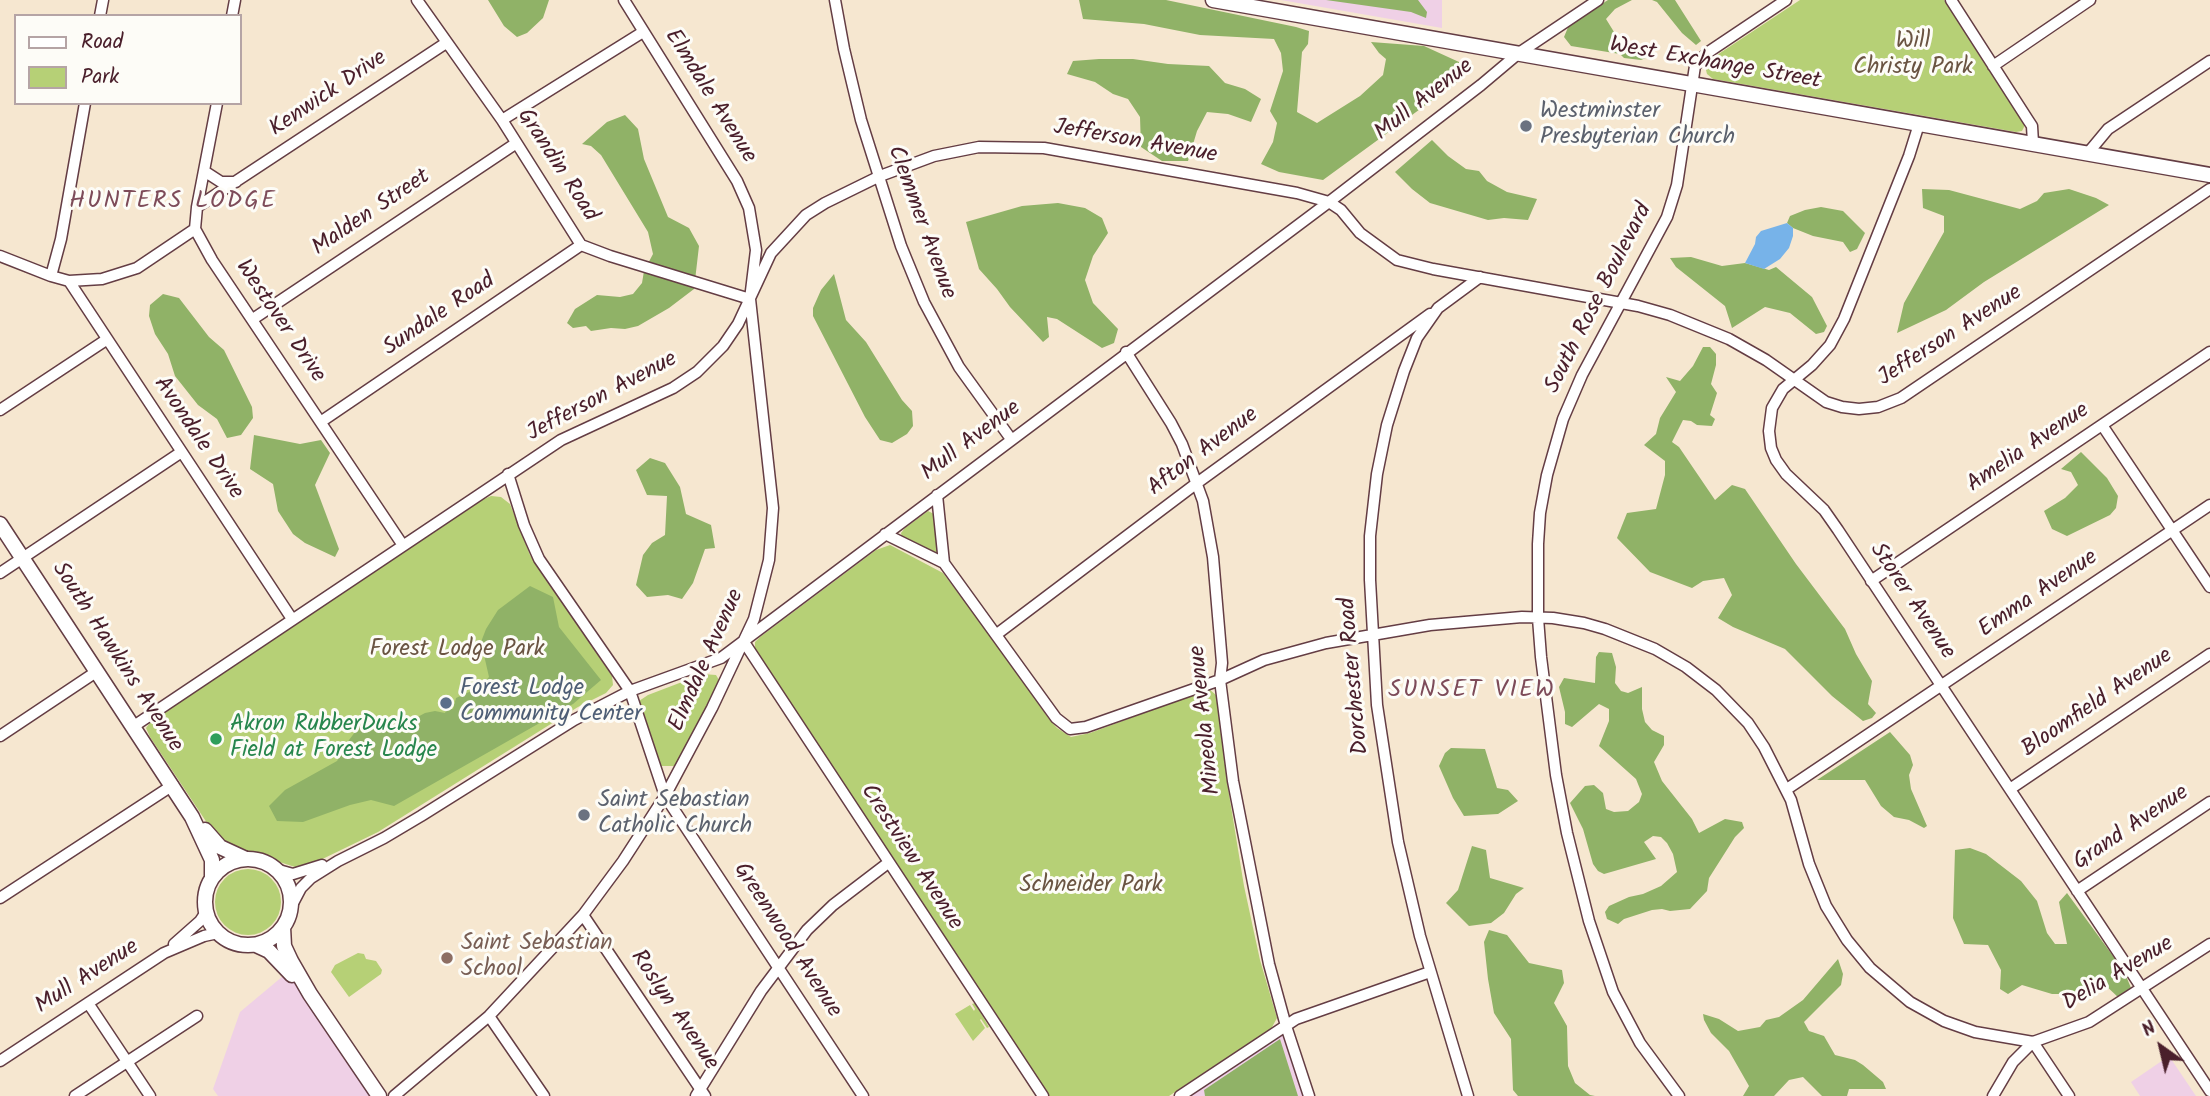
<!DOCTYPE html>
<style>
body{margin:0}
#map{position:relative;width:2210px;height:1096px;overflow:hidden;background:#f6e7d0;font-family:Kalam,sans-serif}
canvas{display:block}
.legend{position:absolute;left:14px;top:14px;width:228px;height:91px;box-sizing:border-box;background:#fdfcf7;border:2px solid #b5a4a5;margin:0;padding:9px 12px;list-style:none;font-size:21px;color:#4a1f2b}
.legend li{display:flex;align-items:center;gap:14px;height:35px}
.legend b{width:35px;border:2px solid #b5a4a5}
.north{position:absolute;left:2126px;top:1012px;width:70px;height:70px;-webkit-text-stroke:5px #fdfcf7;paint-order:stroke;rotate:326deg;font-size:19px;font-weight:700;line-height:28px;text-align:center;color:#4a1f2b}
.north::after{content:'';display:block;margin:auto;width:24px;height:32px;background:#4a1f2b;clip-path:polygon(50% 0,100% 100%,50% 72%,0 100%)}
</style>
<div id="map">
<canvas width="2210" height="1096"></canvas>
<ul class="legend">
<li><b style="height:9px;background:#fff"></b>Road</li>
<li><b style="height:19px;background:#b6d076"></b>Park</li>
</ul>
<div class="north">N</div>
</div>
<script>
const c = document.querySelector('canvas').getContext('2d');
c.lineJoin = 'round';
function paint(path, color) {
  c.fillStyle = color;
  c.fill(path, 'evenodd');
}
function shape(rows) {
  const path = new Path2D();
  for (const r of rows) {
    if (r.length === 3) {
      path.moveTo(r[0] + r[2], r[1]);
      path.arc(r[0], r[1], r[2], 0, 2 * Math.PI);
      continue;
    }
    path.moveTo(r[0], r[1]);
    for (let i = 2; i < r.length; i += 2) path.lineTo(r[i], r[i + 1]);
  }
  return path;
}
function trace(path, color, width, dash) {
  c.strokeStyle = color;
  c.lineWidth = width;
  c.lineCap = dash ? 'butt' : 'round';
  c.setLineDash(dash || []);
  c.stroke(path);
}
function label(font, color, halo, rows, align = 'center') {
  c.font = font + ' Kalam,sans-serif';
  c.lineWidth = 6;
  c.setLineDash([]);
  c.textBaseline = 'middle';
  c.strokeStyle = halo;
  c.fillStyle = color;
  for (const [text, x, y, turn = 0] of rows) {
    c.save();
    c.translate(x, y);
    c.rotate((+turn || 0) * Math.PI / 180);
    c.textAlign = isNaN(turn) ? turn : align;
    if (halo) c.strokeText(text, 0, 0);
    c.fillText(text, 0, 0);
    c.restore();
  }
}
paint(shape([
 [1281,0,1442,0,1442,28],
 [289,971,379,1096,218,1096,213,1089,240,1012],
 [1284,1035,1303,1096,1186,1096,1279,1036],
 [2169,1056,2196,1096,2140,1096,2131,1082]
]), '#efd0e6');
paint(shape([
 [1800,0,1944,0,2024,122,2024,127,2022,131,2016,132,1713,79,1707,74,1705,66,1711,59],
 [491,496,501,497,510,504,530,555,612,676,613,685,606,693,578,707,378,832,306,867,295,867,224,844,217,838,150,737,146,728,152,720,482,500],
 [928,511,934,514,939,554,902,538,901,533,905,528],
 [890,545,943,573,992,637,1049,719,1057,728,1071,737,1090,733,1209,689,1216,695,1228,788,1244,886,1260,960,1277,1018,1271,1029,1169,1096,1048,1096,755,650,755,642,760,637,876,550],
 [703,674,716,675,719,680,719,685,677,766,661,766,639,701,648,695],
 [248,902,33],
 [358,953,364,954,366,959,376,961,382,970,381,974,349,997,331,972,335,965],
 [975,1003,989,1027,987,1028,981,1019,980,1020,985,1028,973,1041,955,1014,970,1005,974,1011,975,1009,972,1004]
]), '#b6d076');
paint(shape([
 [488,0,549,0,543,18,527,33,517,37,504,26],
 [1079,0,1166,0,1296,27,1309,31,1308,44,1302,52,1297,112,1317,123,1360,96,1383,75,1386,59,1379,53,1371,42,1424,46,1459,62,1464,77,1323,180,1279,172,1261,164,1273,142,1277,123,1270,111,1283,71,1281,53,1274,39,1200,35,1144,24,1083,19],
 [1326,0,1418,0,1427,12,1426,18,1411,12],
 [1608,0,1632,0,1615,9,1606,19,1619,40,1627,48,1648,57,1641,60,1624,58,1620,54,1571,46,1564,37,1569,25],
 [1652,0,1675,0,1701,41,1696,45,1682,33,1657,2],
 [1099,59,1133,59,1168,64,1209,66,1225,83,1245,89,1261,99,1251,122,1228,114,1207,112,1197,131,1188,161,1162,161,1141,147,1140,117,1128,99,1113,94,1095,82,1067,74,1073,61],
 [625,115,638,129,644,159,668,217,689,228,699,246,694,289,669,308,638,326,625,329,611,328,591,331,586,326,573,328,567,323,575,309,597,295,620,297,633,294,642,283,644,271,653,254,648,232,601,155,591,146,582,144,607,122],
 [1432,140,1448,156,1466,169,1479,171,1487,181,1507,192,1537,199,1528,220,1504,218,1488,220,1430,203,1412,189,1395,172],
 [1922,189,1949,190,2020,209,2037,201,2044,193,2069,189,2096,198,2109,205,1984,282,1946,310,1897,333,1904,303,1944,232,1944,216,1923,208],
 [1058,203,1085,208,1102,218,1108,233,1093,256,1085,280,1093,303,1118,329,1114,343,1102,348,1057,319,1047,317,1049,337,1043,342,1010,307,997,289,979,269,966,222,1022,206],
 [1821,207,1843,211,1865,233,1857,249,1850,252,1843,242,1813,236,1793,228,1787,223,1790,216,1805,210],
 [1691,257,1722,266,1745,263,1769,270,1776,267,1812,297,1827,326,1824,332,1816,334,1790,313,1765,307,1732,328,1725,306,1676,267,1670,258],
 [834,274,846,320,866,342,902,400,912,411,913,426,907,434,892,443,880,440,865,417,813,316,813,308,821,290],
 [163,294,179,298,209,337,224,350,252,407,253,418,241,435,227,438,217,419,198,405,175,376,168,354,155,334,149,316,150,305],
 [1703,347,1710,347,1716,354,1716,365,1711,384,1717,393,1710,415,1715,419,1712,426,1697,425,1691,421,1683,420,1672,442,1679,447,1715,500,1732,485,1745,489,1796,564,1845,629,1856,654,1872,681,1868,704,1876,713,1872,718,1863,721,1832,696,1785,649,1733,627,1718,618,1732,595,1724,578,1703,581,1692,588,1650,572,1617,538,1627,513,1656,509,1665,475,1665,461,1644,445,1656,434,1660,418,1676,392,1666,377,1680,381,1693,366],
 [254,435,300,444,321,440,330,453,315,485,339,549,335,557,305,543,293,534,278,511,273,484,250,469],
 [2081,452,2107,478,2118,496,2116,508,2110,515,2067,536,2052,529,2044,511,2065,498,2078,485,2071,472,2061,469],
 [650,458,665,463,680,487,686,514,711,525,715,548,705,549,693,583,682,599,668,595,647,597,636,585,643,555,652,543,665,535,667,496,647,495,636,470],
 [530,586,553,597,559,627,601,680,573,704,394,806,371,800,350,805,303,822,277,821,269,806,285,790,337,761,349,740,362,723,399,727,425,713,435,711,445,713,447,708,453,709,456,698,480,687,489,677,481,642,486,629,498,610],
 [1599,652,1612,653,1616,667,1615,683,1621,691,1628,693,1642,687,1642,709,1645,722,1652,730,1664,736,1664,745,1654,762,1662,781,1692,819,1699,833,1725,819,1742,822,1744,828,1735,837,1709,878,1707,891,1690,909,1670,911,1662,909,1652,910,1624,919,1618,924,1607,919,1605,912,1609,906,1629,897,1643,894,1661,886,1677,872,1673,854,1667,843,1661,837,1653,836,1644,842,1656,859,1604,874,1598,871,1593,864,1583,829,1570,803,1585,786,1594,785,1603,793,1606,809,1614,812,1628,811,1639,802,1642,794,1636,779,1599,746,1609,721,1609,709,1599,704,1572,727,1565,724,1565,712,1559,687,1564,678,1595,683,1596,657],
 [1890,732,1910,755,1913,765,1909,775,1911,789,1927,826,1924,828,1909,820,1894,817,1881,806,1865,780,1817,780],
 [1451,748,1485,749,1497,788,1508,790,1518,801,1498,814,1464,816,1453,798,1439,766,1445,753],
 [1472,846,1486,850,1490,878,1524,888,1516,894,1504,913,1491,923,1469,926,1446,903,1458,890],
 [1970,848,1986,854,2021,881,2037,901,2047,933,2055,944,2067,944,2059,902,2067,893,2124,971,2131,988,2120,999,2103,983,2092,988,2085,997,2073,994,2052,994,2022,985,2008,994,2000,989,2001,970,1988,945,1964,944,1953,918,1955,850],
 [1489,930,1507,935,1529,963,1562,970,1564,983,1554,1003,1567,1026,1568,1066,1575,1083,1590,1095,1595,1096,1518,1096,1513,1090,1511,1039,1494,1013,1488,979,1484,942],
 [1838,959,1843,974,1841,985,1804,1022,1809,1031,1824,1036,1835,1055,1855,1060,1863,1065,1883,1082,1886,1089,1849,1089,1847,1096,1822,1096,1803,1077,1789,1080,1774,1096,1743,1096,1749,1086,1729,1051,1711,1033,1704,1020,1703,1014,1719,1019,1738,1031,1760,1027,1766,1020,1779,1017,1803,1000],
 [1280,1039,1298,1096,1205,1096,1204,1090]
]), '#90b267');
paint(shape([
 [1787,223,1793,228,1793,236,1789,248,1780,259,1764,269,1745,263,1755,244,1756,237,1761,231]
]), '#77b3e9');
const minor = shape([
 [417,0,502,120,581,245,610,256,750,299],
 [835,0,844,49,861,120,901,246,924,302,959,367,1011,439],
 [1951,0,2028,120,2032,126,2033,143],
 [100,16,103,0],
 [232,16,235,0],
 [1993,66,2090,0],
 [217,103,197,207,195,229,212,260,402,544],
 [502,120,643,32],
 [1919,124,1909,156,1844,319,1830,345,1812,365,1783,389,1772,408,1769,431,1771,448,1776,460,1786,474,1824,510,1838,530,2210,1091],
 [2088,153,2108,129,2210,61],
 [204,171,221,182,236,182],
 [197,207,446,43],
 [0,256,51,276,69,281,102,279,137,268,195,229],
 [51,276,61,239,85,103],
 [69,281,292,619],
 [253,319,515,144],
 [1126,352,1171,423,1182,444,1203,501,1213,557,1222,663,1220,680,1233,781,1269,964,1286,1026,1309,1096],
 [0,410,106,340],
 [322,421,581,245],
 [2102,425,2210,587],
 [508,474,524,525,539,559,630,691,665,796,863,1096],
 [937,495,944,563],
 [885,534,944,563,1056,718,1070,729,1086,727,1220,680,1264,660,1326,643,1430,625,1522,617,1553,618,1584,623,1605,629,1655,649,1686,667,1716,690,1748,723,1764,747,1791,800,1809,864,1826,906,1847,940,1870,968,1910,1002,1944,1021,1975,1032,2033,1042,2069,1096],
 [0,573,180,453],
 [1871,581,2210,352],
 [997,634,1197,483,1430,314],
 [744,642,1043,1096],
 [134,726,561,440,673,388,697,372,723,346,738,324,771,253,806,215,825,203,880,176,934,156,979,147,1044,148,1297,193,1329,202,1341,210,1360,233,1397,260,1433,269,1638,306,1670,315,1729,339,1766,360,1826,402,1842,407,1859,409,1878,407,1901,398,2210,189],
 [0,736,96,672],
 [1787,789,2210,505],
 [2010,789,2210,654],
 [275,869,293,874,322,865],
 [2077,891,2210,802],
 [0,898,173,785],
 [291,907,301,888,311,878,338,861,384,838,421,816,574,720,630,691,721,658,1329,202,1481,85,1519,53,1598,0],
 [583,915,705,1096],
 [174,944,200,921,206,912],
 [88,1003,150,1096],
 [489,1016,544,1096],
 [0,1061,164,953,204,936,218,933],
 [75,1096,197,1016],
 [394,1096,489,1016,583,915,623,861,665,796,712,708,754,619,769,560,773,508,750,299,756,250,749,208,737,181,624,0],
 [696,1096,761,991,807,930,833,905,888,863],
 [1180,1096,1296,1019,1430,972],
 [1468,1096,1420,936,1398,842,1377,705,1370,580,1370,536,1377,474,1387,425,1404,371,1417,338,1438,308,1480,277],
 [1679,1096,1640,1043,1613,992,1589,921,1567,833,1556,775,1541,657,1538,618,1538,544,1540,513,1547,475,1563,419,1582,375,1667,217,1677,185,1695,66,1707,53,1786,0],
 [1993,1096,2013,1062,2033,1042,2089,1022,2210,944]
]);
const major = shape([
 [1213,0,2210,175],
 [0,524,192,817,212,860,212,878],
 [205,830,220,847,246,859],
 [248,902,43],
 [283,927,284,946,291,961,310,994,379,1096],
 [256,945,269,951,292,975]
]);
trace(minor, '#643d44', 13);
trace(major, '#643d44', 17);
trace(minor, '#fff', 10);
trace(major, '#fff', 14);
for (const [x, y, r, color] of [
 [1526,126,7,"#6b7280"],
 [446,703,7,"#5c6f8a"],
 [216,739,7,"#2e9e5b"],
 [584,815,7,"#6b7280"],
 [447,958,7,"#8d6e63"]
]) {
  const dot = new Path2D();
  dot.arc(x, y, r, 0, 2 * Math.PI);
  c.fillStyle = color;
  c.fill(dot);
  trace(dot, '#fdfcf7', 2.5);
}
label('23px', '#6a5442', '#fdfcf7', [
 ["Will",1913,43],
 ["Christy Park",1913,69],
 ["Forest Lodge Park",457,651],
 ["Schneider Park",1091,887]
]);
label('23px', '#4a1f2b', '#fdfcf7', [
 ["West Exchange Street",1715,65,10],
 ["Kenwick Drive",329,95,-34],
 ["Elmdale Avenue",709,97,58],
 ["Mull Avenue",1425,101,-38],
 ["Jefferson Avenue",1135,143,10],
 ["Grandin Road",556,166,57],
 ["Malden Street",372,214,-34],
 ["Clemmer Avenue",920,223,70],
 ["South Rose Boulevard",1600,299,-63],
 ["Sundale Road",440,316,-34],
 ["Westover Drive",279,322,56],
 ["Jefferson Avenue",1951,337,-33],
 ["Jefferson Avenue",603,398,-28],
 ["Avondale Drive",197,439,56],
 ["Mull Avenue",972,442,-37],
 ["Amelia Avenue",2029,449,-34],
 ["Afton Avenue",1204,453,-37],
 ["Emma Avenue",2039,595,-34],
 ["Storer Avenue",1911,602,56],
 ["South Hawkins Avenue",116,658,57],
 ["Elmdale Avenue",708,661,-66],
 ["Dorchester Road",1356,676,-95],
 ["Bloomfield Avenue",2098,704,-34],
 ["Mineola Avenue",1207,720,-96],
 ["Grand Avenue",2132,829,-34],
 ["Crestview Avenue",910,858,57],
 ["Greenwood Avenue",786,941,57],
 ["Delia Avenue",2119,975,-31],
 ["Mull Avenue",88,978,-33],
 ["Roslyn Avenue",673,1011,56]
]);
label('23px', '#5b616d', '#fdfcf7', [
 ["Westminster",1540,113],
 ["Presbyterian Church",1540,139],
 ["Saint Sebastian",598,802],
 ["Catholic Church",598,828]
], 'left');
label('23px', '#4e5e75', '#fdfcf7', [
 ["Forest Lodge",460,690],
 ["Community Center",460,716]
], 'left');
label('23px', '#27864d', '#fdfcf7', [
 ["Akron RubberDucks",230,726],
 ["Field at Forest Lodge",230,752]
], 'left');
label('23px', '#785e54', '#fdfcf7', [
 ["Saint Sebastian",461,945],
 ["School",461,971]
], 'left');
c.letterSpacing = '2px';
label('24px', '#7d4b59', '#fdfcf7', [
 ["HUNTERS LODGE",173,203],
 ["SUNSET VIEW",1472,692]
]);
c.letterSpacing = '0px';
</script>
